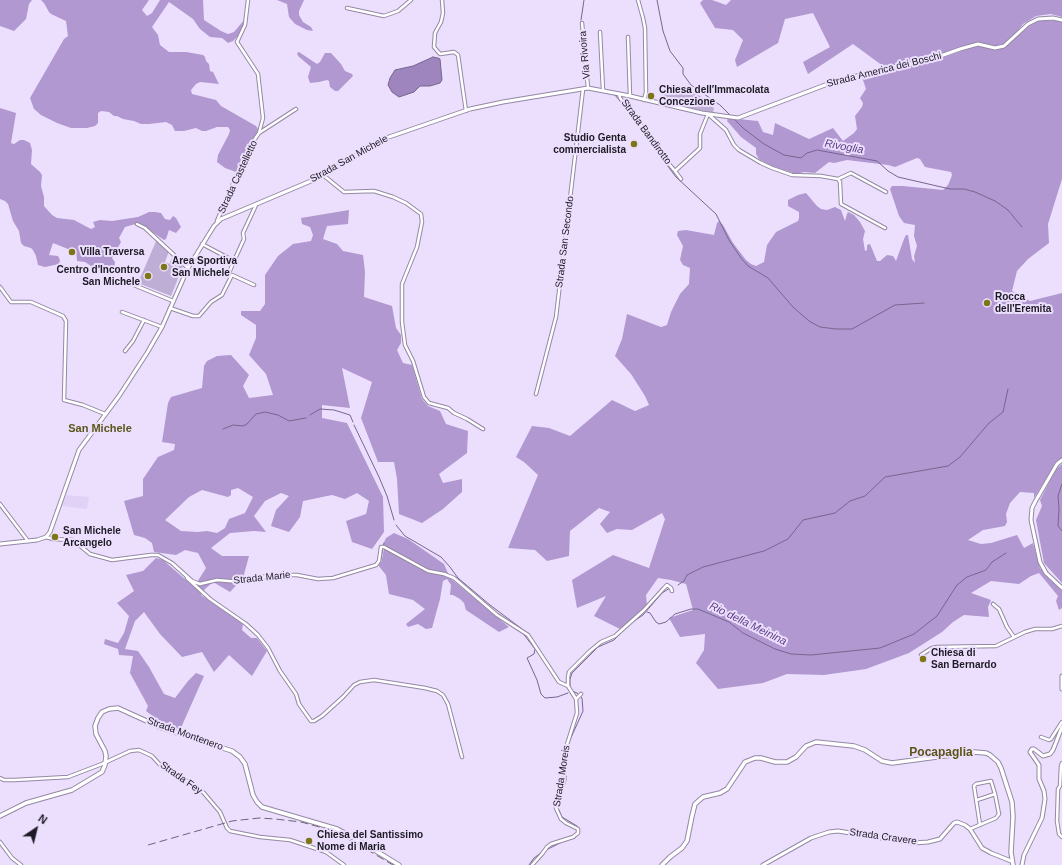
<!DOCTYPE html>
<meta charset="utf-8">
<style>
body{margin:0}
#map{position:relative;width:1062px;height:865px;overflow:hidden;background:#ebdffd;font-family:Arial,sans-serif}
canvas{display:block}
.north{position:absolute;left:16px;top:809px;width:40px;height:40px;-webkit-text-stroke:3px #ebdffd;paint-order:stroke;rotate:35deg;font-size:11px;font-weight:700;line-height:16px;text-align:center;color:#1e1a24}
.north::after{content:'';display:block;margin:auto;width:14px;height:18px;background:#1e1a24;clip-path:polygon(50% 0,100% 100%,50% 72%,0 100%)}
</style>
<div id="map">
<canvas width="1062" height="865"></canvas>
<div class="north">N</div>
</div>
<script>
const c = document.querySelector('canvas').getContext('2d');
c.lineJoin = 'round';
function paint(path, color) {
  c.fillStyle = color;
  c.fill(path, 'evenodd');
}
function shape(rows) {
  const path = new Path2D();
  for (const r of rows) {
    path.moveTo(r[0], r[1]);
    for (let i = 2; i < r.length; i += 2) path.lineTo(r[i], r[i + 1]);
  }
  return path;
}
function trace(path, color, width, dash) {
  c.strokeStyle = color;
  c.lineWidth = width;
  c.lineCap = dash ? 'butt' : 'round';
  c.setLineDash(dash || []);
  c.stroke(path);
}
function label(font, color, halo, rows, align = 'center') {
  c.font = font + ' Arial,sans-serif';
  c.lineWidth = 4;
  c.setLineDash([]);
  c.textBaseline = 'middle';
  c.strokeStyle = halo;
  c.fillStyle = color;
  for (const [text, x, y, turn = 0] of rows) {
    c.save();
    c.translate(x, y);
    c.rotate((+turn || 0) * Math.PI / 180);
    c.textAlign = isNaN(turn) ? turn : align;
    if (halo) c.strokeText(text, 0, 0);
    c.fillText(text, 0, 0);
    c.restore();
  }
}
paint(shape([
 [66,495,89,497,87,509,62,506]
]), '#e1d1f6');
paint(shape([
 [677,88,685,88,693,91,704,99,708,105,714,108,713,113,660,101,662,92],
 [157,239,169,251,165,262,169,264,173,256,183,266,171,296,138,283]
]), '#beadd4');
paint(shape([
 [0,0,32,0,29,4,26,19,14,31,0,26],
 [41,0,149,0,142,10,147,16,152,13,160,0,203,0,204,20,221,31,228,34,234,32,245,19,242,30,239,35,233,41,228,43,222,38,210,37,200,29,193,19,169,2,152,27,158,35,160,45,169,52,186,52,203,55,205,57,206,61,209,64,210,71,213,72,219,84,200,82,196,84,191,90,192,94,216,100,221,106,256,126,258,129,257,133,246,149,236,172,225,168,217,162,218,155,229,134,230,130,228,127,217,127,206,131,202,131,196,128,184,131,175,131,172,125,166,122,149,124,141,124,134,121,123,119,117,116,114,116,109,112,101,111,98,113,98,123,95,126,87,128,71,128,57,123,41,115,34,109,30,98,64,39,68,36,66,21,51,14,49,12,44,3],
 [277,0,304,0,299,11,299,15,303,22,311,27,313,31,307,30,295,24,289,17,287,4],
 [703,0,712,0,726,5,731,0,1062,0,1062,17,1051,14,1036,16,1023,24,1014,36,1004,44,993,46,975,44,966,45,924,60,908,63,883,66,853,44,808,74,803,62,830,47,813,13,785,19,778,43,737,67,735,60,743,40,733,30,715,28,700,3],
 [1041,20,1062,21,1062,179,1048,224,1049,243,1028,259,1017,271,1012,291,1030,301,1062,293,1062,458,1057,461,1034,498,1034,493,1020,492,1010,503,1006,514,1007,522,1005,526,983,530,968,540,981,544,991,543,1017,535,1024,548,1033,543,1040,568,1062,591,1062,608,1059,610,1056,601,1058,596,1039,573,1031,576,1019,584,991,581,971,593,991,600,988,607,989,617,964,615,953,622,942,632,909,653,866,669,824,675,787,674,763,683,718,689,696,663,704,650,705,634,680,637,669,618,693,610,686,584,671,580,658,578,646,595,647,606,620,629,594,616,606,596,577,608,572,580,613,555,649,568,665,519,662,513,632,530,617,529,607,533,600,524,610,512,599,508,570,531,569,556,547,561,535,550,508,548,538,475,524,462,516,457,532,426,549,428,570,436,612,400,635,411,649,405,645,396,631,374,615,356,622,339,627,314,661,327,667,325,671,312,680,294,689,284,690,268,683,265,680,260,683,246,677,235,678,231,686,230,714,235,717,223,719,221,723,225,733,243,746,260,751,264,756,266,764,262,767,245,776,232,798,221,799,218,799,212,788,206,788,200,798,195,806,193,817,206,821,209,827,210,835,207,841,210,845,221,847,214,848,212,854,215,860,222,865,231,863,239,865,251,867,250,867,245,870,244,877,261,880,261,887,255,893,256,896,261,904,239,906,235,908,235,912,259,915,263,914,256,917,246,914,236,915,225,904,223,899,216,890,189,892,186,903,186,943,190,948,185,951,178,952,175,951,172,925,167,920,159,917,158,895,167,888,165,847,160,834,163,829,162,815,173,804,172,796,174,771,166,759,159,756,154,756,148,741,137,727,121,728,118,758,121,763,132,773,135,775,123,809,139,833,128,843,141,854,133,857,129,855,116,862,107,863,103,860,98,866,89,862,77,898,67,925,64,970,48,979,46,993,49,1004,48,1028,27],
 [299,52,317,64,320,62,325,53,331,53,341,64,345,71,352,74,353,76,338,91,335,91,330,87,329,81,327,80,319,82,310,83,308,77,311,67,298,56,297,53],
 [0,108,16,113,11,143,14,144,20,140,24,140,30,143,32,150,31,164,40,172,42,175,41,186,44,197,44,206,52,215,57,218,74,220,91,229,95,227,93,222,100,220,112,221,138,217,149,212,155,212,161,213,165,219,170,220,173,216,176,218,181,227,176,233,169,230,166,239,164,240,139,223,125,227,119,238,121,242,112,258,115,262,114,270,112,273,107,275,103,274,85,262,77,261,76,249,73,248,68,249,53,243,49,255,58,256,60,260,59,264,45,267,38,265,36,256,33,250,31,248,24,246,21,243,19,231,13,221,8,204,5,201,0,199],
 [349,210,348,224,327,226,323,239,337,244,343,251,363,255,365,272,364,297,392,306,396,328,401,335,401,343,397,350,403,363,412,365,422,399,428,406,440,411,446,424,468,431,467,453,439,474,443,483,462,479,462,492,443,509,422,523,399,514,397,479,394,462,378,462,361,418,372,382,342,368,350,408,322,405,322,418,347,423,383,497,384,532,372,549,352,542,346,521,366,514,369,501,357,493,345,499,332,495,303,501,300,517,289,532,271,526,276,510,289,496,281,493,265,501,254,516,266,532,254,531,230,533,211,548,222,556,249,556,243,578,230,592,213,582,205,589,201,595,243,624,242,630,251,638,257,638,267,651,252,676,229,655,214,672,202,652,182,657,160,634,144,612,135,621,125,649,138,651,149,667,164,694,175,698,188,681,196,673,204,676,180,730,158,720,146,711,148,706,130,673,133,656,119,655,118,649,104,644,105,639,118,643,124,633,129,616,117,603,134,591,126,575,143,571,156,558,163,560,194,587,206,568,198,553,185,550,176,555,154,552,152,543,145,538,134,535,124,501,143,496,143,479,158,457,174,450,175,444,162,442,168,403,171,397,202,388,204,366,207,361,217,356,231,355,249,375,243,386,249,398,273,395,266,374,249,355,256,338,256,325,241,315,241,311,260,311,265,304,265,275,278,256,293,244,311,241,313,235,310,227,302,224,301,218],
 [238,488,253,497,245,513,229,519,225,528,217,533,207,531,198,532,181,531,165,520,189,497,202,490,228,497,231,495,231,490],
 [1062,464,1062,583,1044,563,1036,520,1042,506,1040,500,1056,469],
 [394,533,408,539,444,564,450,578,509,627,499,632,466,610,464,603,460,599,453,595,450,595,451,585,447,579,443,581,440,599,432,628,426,629,418,624,408,627,406,624,425,609,413,600,389,594,386,575,378,565,381,563,384,549,383,545,386,538]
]), '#b198d1');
const water = shape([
 [433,57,438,58,440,59,442,80,440,83,430,86,420,86,414,92,399,97,392,92,388,85,390,78,395,70,413,66,433,57]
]);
paint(water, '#9e85bd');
trace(water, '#78658f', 1);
trace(shape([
 [657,0,663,31,670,51,683,68,683,74,691,85,720,105,731,116],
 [581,20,584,0],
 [610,94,615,95,624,106],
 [631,113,652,145],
 [733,118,743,128,764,144,784,155,801,158,807,153,817,150,877,161,888,171,898,177,950,189,964,189,975,192,995,201,1008,210,1022,227],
 [658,153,676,177,716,214,729,240,741,258,748,266,768,278,793,307,809,321,820,327,836,329,852,329,895,305,924,303],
 [310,415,320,409,334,410,350,415,353,422],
 [354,425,379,477,387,496,394,520],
 [223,429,233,425,243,426,247,424,256,414,265,412,278,415,289,421,306,418],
 [1062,484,1058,496,1059,509,1058,526,1062,531],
 [396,525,405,536,441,557,450,567,458,578,490,605,522,629],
 [380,563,384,543],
 [678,585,684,581,687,575,703,567,764,551,788,539,803,520,835,513,850,501,865,496,885,477,948,466,960,457,989,423,1003,412,1008,389],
 [647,612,650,613,656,622,659,624,666,622,675,614,691,609,698,609,729,622,743,633,775,649,791,654,811,655,880,648,914,634,937,616,957,585,967,577,986,570,992,562,1006,553],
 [631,623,643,615,662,593,670,588],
 [522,632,535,649,534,654,527,658,537,680,541,694,545,698,557,697,568,693],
 [570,686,570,679,572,673,598,647,614,640,629,625],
 [546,850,566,840,575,838,579,833,579,830,577,826,562,817,558,808,566,780,567,753,569,742,583,711,582,698,577,693,572,691],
 [529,865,534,858,541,853]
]), '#78658f', 1);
const minor = shape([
 [442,0,443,13,441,22,435,33,434,47,440,54,454,52,458,55,466,111],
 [638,0,643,18,645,28,646,92,644,100],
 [347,8,384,16,398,11,411,0],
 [582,23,588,88],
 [600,32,603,90],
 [628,37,630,96],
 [619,94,620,98,638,120,645,133,657,150,675,171,700,148,700,134,708,114,726,130,734,145,739,150,761,163,772,168,792,175,821,176,838,179,840,182,841,204,885,228],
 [259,133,296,109],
 [675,171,681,179],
 [323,175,344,192,374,191,393,197,406,203,421,214,422,222,417,247,402,284,402,322,405,345,413,361,424,397,429,403,448,408,454,413,467,419,483,429],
 [838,179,851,173,886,192],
 [217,221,248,149,259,133,263,118,258,74,237,42,245,25,248,0],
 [137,224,145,228,188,268],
 [202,244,234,261,244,239,243,233,256,205],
 [229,273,234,261],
 [129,283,173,301],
 [0,287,11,302,31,302,63,316,66,321,64,400,83,405,105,414],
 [170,308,193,316,199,316,211,302,222,295,232,275,254,285],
 [122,312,162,327],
 [125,351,133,341,144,320],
 [536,394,556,317,583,89],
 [0,504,28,541],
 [46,537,53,539,73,540,90,554,112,560,151,555,158,555,172,563,192,581,200,584,217,580,240,582,261,577,285,575,297,575,318,579,333,578,376,565,379,561,381,547,384,547,428,571,444,574,454,578,497,615,528,635,559,682,568,686],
 [187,578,210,599,246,624,258,635,268,648,280,671,296,694,299,704,311,721,314,721,322,716,343,697,354,685,360,682,374,680,425,688,437,691,443,695,448,704,462,757],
 [993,604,999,609,1007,627,1014,637],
 [921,655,932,648,937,647,996,646,1025,632,1035,629,1052,629,1062,626],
 [576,699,581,694],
 [1041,737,1049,740,1051,739,1062,722],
 [1062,763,1061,766,1060,786,1058,789,1057,821,1059,834,1062,837],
 [0,778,4,780,15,780,68,777,102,764,130,751,139,750,152,756,162,767,175,773,203,792,220,812,227,828,230,831,260,837,290,840,326,852,344,865],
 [980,825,974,786,976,784,991,781,995,794],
 [970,829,996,818,999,814,995,794,977,800],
 [0,842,12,858,21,865],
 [532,865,542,854,547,847,551,844,573,837,578,833,578,829,566,823,561,819,556,808,556,803,564,780,564,754,577,713,576,699,568,686,568,677,569,672,590,651,601,642,615,636,644,610,664,588,667,585,671,588,672,591]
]);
const tertiary = shape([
 [1062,460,1057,464,1035,502,1032,508,1031,520,1040,562,1046,573,1062,588],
 [0,544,37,540,46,537,50,532,79,450,119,396,147,353,162,327,188,268,214,226,221,219,318,178,377,143,389,137,470,109,503,102,588,88,630,96,702,113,738,118,833,82,897,66,924,62,960,49,978,44,995,48,1004,46,1028,24,1038,19,1053,18,1062,20],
 [1062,676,1062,689],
 [763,865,811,838,829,832,838,831,913,843,928,842,940,839,954,823,957,822,965,825,970,829,982,848,991,853,1011,861],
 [1022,865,1024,855,1042,818,1045,799,1044,791,1039,779,1039,765,1030,752,1032,749,1034,749,1043,756,1050,754,1053,750,1062,727]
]);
const secondary = shape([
 [0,816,26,803,72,790,102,772,105,765,106,756,105,751,96,734,95,726,98,718,102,712,109,709,118,708,162,728,232,751,240,757,245,764,253,795,257,802,262,807,337,829,363,843,399,865],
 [662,865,670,857,682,848,687,841,692,816,695,804,703,797,720,793,727,789,745,762,755,758,761,758,775,762,787,762,796,757,806,746,816,742,854,746,865,750,882,761,892,763,974,752,986,753,990,755,998,762,1001,768,1012,802,1013,817,1011,852,1013,865]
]);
trace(minor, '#9488a4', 4.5);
trace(tertiary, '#9488a4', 5);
trace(secondary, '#9488a4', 5.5);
trace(minor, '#fff', 2.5);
trace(tertiary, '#fff', 3);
trace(secondary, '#fff', 3.5);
trace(shape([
 [148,845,232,821,259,818,275,819,301,822,327,829,354,842,393,865]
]), '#6c6577', 1, [8, 4]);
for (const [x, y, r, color] of [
 [651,96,4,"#7e7518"],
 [634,144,4,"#7e7518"],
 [72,252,4,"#7e7518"],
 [164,267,4,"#7e7518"],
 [148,276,4,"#7e7518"],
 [987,303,4,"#7e7518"],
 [55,537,4,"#7e7518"],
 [923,659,4,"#7e7518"],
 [309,841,4,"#7e7518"]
]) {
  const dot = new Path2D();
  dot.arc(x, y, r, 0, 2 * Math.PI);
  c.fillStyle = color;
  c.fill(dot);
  trace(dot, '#ebdffd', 1.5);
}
label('10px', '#1e1a24', '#ebdffd', [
 ["Via Rivoira",585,55,-95],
 ["Strada America dei Boschi",884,70,-14],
 ["Strada Bandirotto",646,132,54],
 ["Strada San Michele",349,159,-29],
 ["Strada Castelletto",238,177,-65],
 ["Strada San Secondo",565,242,-83],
 ["Strada Marie",262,578,-6],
 ["Strada Montenero",185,734,20],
 ["Strada Moreis",562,776,-81],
 ["Strada Fey",181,778,35],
 ["Strada Cravere",883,837,8]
]);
label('bold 10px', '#1e1a24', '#ebdffd', [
 ["Chiesa dell′Immacolata",659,90],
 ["Concezione",659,102],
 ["Studio Genta",626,138,"right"],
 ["commercialista",626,150,"right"],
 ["Villa Traversa",80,252],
 ["Area Sportiva",172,261],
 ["San Michele",172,273],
 ["Centro d'Incontro",140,270,"right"],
 ["San Michele",140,282,"right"],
 ["Rocca",995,297],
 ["dell'Eremita",995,309],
 ["San Michele",63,531],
 ["Arcangelo",63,543],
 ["Chiesa di",931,653],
 ["San Bernardo",931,665],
 ["Chiesa del Santissimo",317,835],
 ["Nome di Maria",317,847]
], 'left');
label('italic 11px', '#624087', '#ebdffd', [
 ["Rivoglia",844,147,10],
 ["Rio della Meinina",748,624,26]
]);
label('bold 11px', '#5b5519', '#ebdffd', [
 ["San Michele",100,429]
]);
label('bold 12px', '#5b5519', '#ebdffd', [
 ["Pocapaglia",941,753]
]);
</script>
